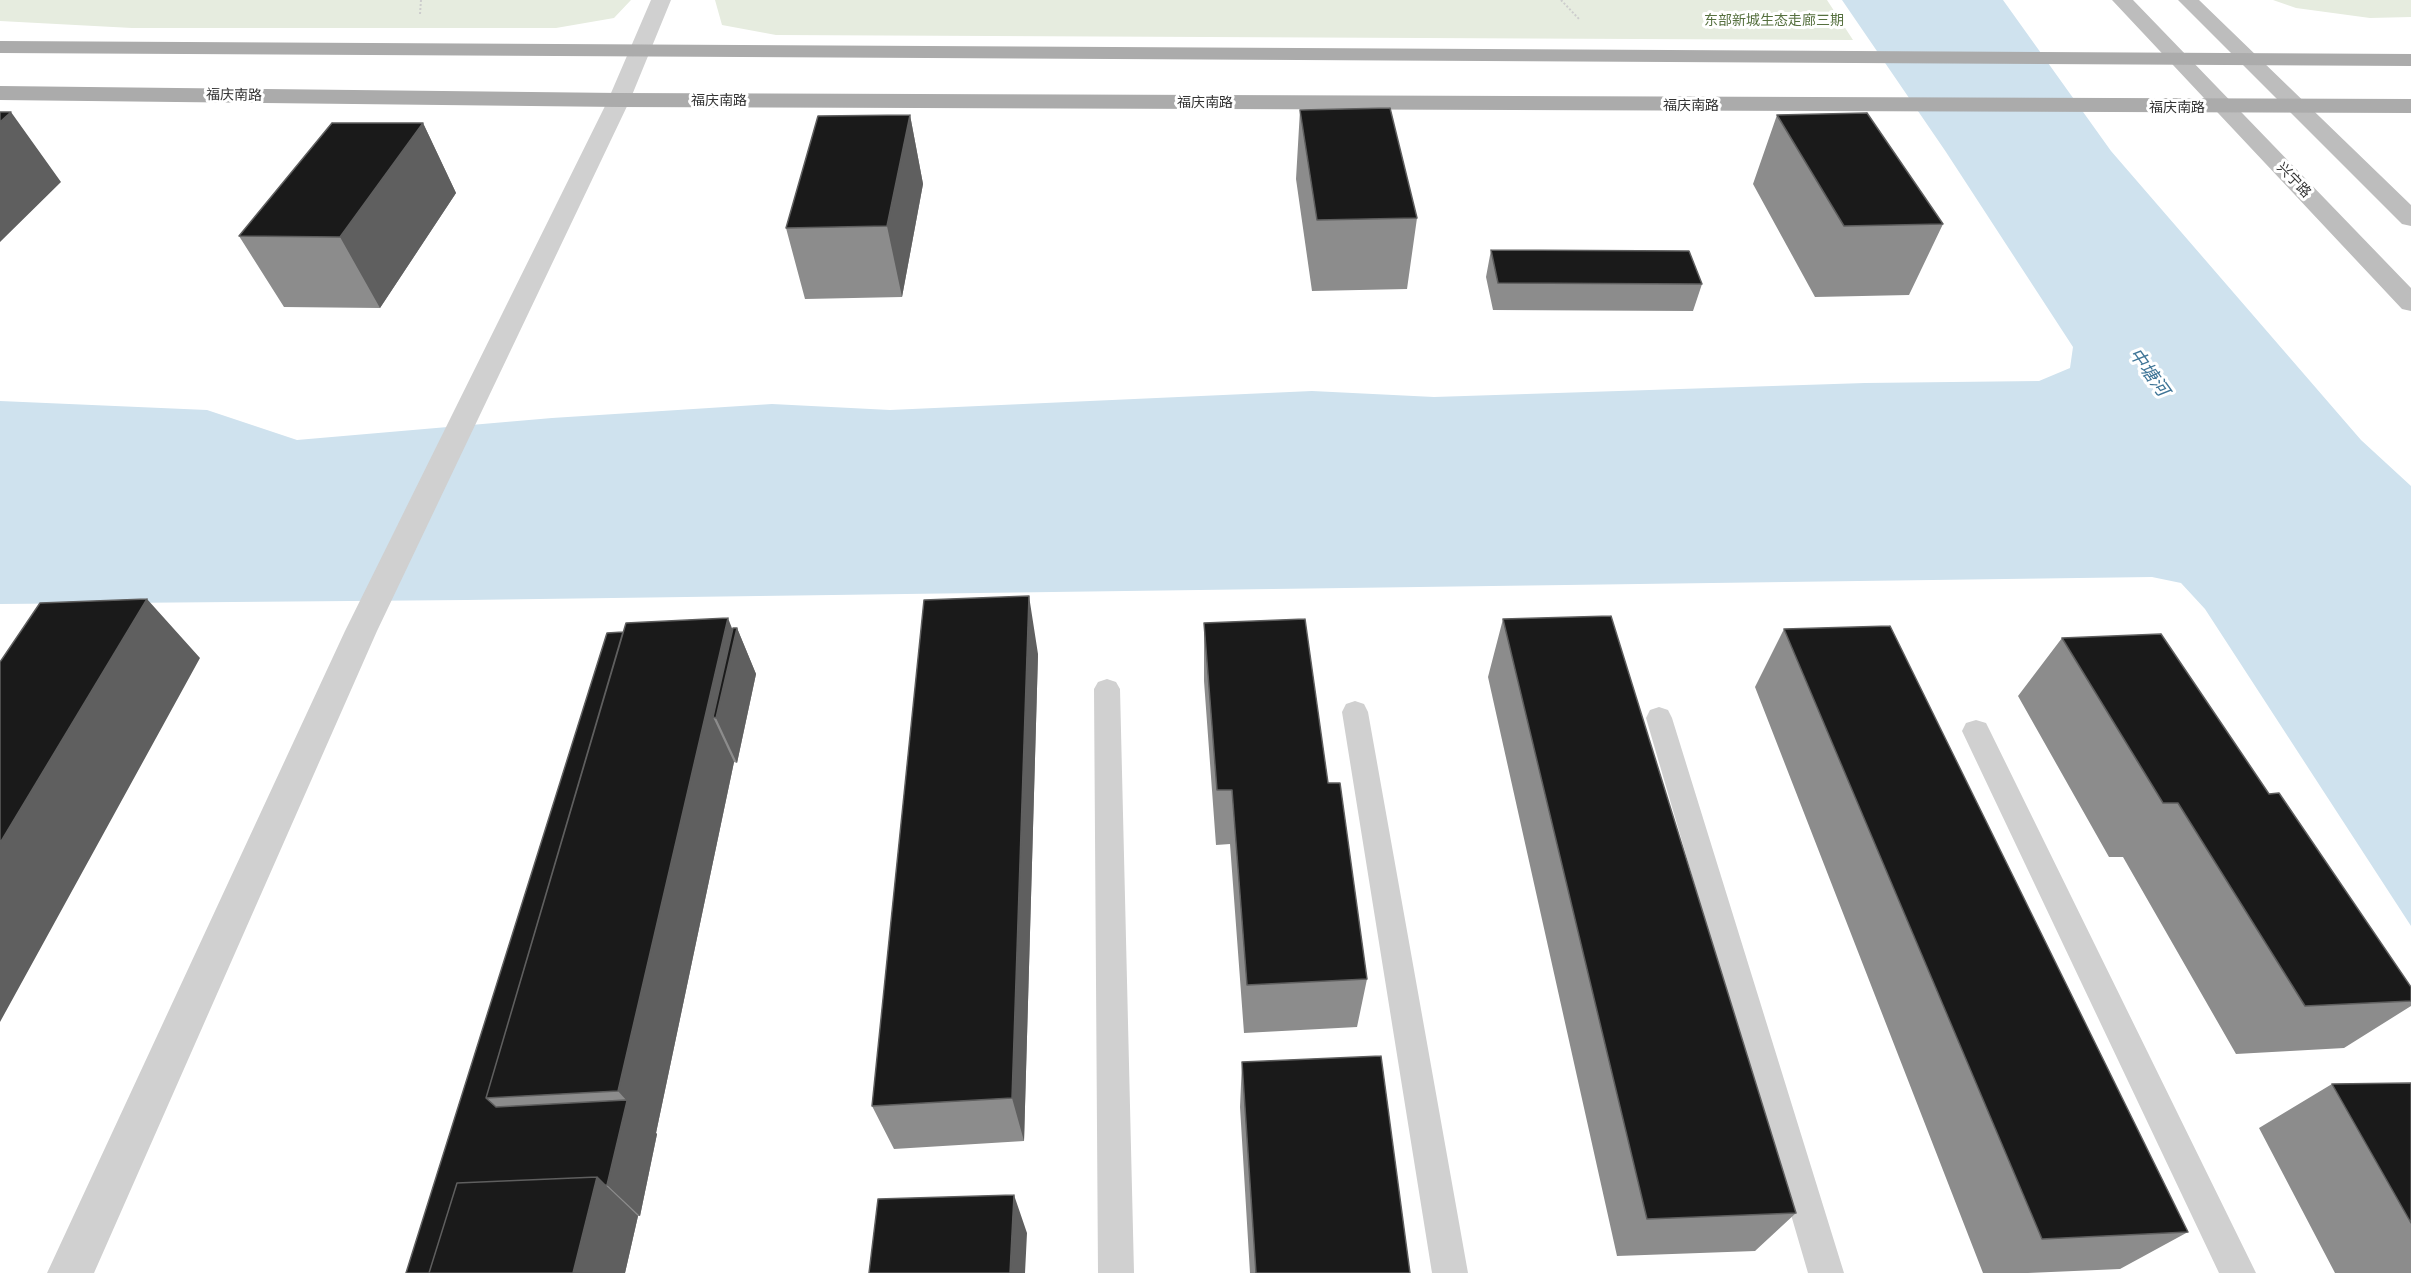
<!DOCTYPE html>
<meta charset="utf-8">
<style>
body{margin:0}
canvas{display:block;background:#fff}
</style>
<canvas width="2411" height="1273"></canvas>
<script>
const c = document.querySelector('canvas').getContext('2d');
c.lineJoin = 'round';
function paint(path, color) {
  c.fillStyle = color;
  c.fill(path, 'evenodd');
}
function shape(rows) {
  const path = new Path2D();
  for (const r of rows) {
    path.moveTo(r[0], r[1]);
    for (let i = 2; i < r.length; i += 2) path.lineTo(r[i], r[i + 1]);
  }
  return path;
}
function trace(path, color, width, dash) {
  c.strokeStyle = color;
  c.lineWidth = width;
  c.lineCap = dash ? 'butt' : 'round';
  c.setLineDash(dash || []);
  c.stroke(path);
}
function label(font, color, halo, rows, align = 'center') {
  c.font = font + ' Lato,"Noto Sans SC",sans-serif';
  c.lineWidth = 6;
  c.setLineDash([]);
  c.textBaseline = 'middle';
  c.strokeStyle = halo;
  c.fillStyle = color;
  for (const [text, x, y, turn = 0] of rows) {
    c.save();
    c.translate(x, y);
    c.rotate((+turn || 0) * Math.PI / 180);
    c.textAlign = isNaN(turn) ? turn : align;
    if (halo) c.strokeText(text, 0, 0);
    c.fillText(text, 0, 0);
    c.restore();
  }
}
paint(shape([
 [0,0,631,0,614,18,556,28,132,28,0,21],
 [715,0,1827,0,1853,40,776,35,722,25],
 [2273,0,2411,0,2411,17,2370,18,2296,8]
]), '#e6ecdf');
paint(shape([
 [1842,0,2003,0,2111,151,2361,440,2411,486,2411,926,2205,609,2181,583,2152,577,466,600,0,604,0,401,207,410,297,440,552,418,772,404,890,410,1312,391,1434,397,1865,383,2039,381,2070,368,2073,347,1946,152]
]), '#cfe2ee');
trace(shape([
 [1561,0,1579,19],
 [420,14,421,0]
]), '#cdcdcd', 2, [2, 2]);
paint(shape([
 [1107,679,1116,682,1120,689,1134,1273,1098,1273,1094,689,1098,682,1107,679],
 [1355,701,1364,704,1368,712,1468,1273,1432,1273,1342,712,1346,704,1355,701],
 [1659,707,1668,710,1672,718,1844,1273,1808,1273,1646,718,1650,710,1659,707],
 [1976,720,1986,723,1990,731,2256,1273,2219,1273,1962,731,1966,723,1976,720]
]), '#d0d0d0');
paint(shape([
 [651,0,671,0,630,100,377,631,94,1273,47,1273,345,631,608,100,651,0]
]), '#d0d0d0');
paint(shape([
 [2112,0,2133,0,2411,288,2411,311,2402,309,2112,0],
 [2178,0,2199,0,2411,205,2411,226,2402,224,2178,0]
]), '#bdbdbd');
paint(shape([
 [0,41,2411,54,2411,66,0,53,0,41],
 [0,86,619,93,2411,99,2411,113,619,107,0,100,0,86]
]), '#ababab');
paint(shape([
 [1300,110,1417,218,1407,289,1312,291,1296,179],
 [910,115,923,184,902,297,805,299,786,228],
 [1777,115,1943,224,1909,295,1815,297,1753,184],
 [423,123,456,193,380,308,284,307,239,236],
 [1491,250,1702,284,1693,311,1493,310,1486,277],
 [1503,619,1796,1213,1755,1251,1617,1256,1488,677],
 [1204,623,1328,783,1367,979,1357,1027,1244,1033,1230,844,1216,845,1204,681],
 [737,628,756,674,737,763,734,762,656,1133,657,1134,640,1216,638,1216,625,1273,406,1273,607,633,733,630],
 [1784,629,2188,1232,2120,1269,2028,1273,1983,1273,1755,687],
 [2062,638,2269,794,2411,987,2411,1006,2344,1048,2236,1054,2123,857,2109,857,2018,696],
 [1038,654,1024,1141,894,1149,872,1106],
 [1242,1062,1410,1273,1250,1273,1240,1107],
 [2411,1083,2411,1273,2335,1273,2259,1128,2332,1084]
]), '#8c8c8c');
paint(shape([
 [11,112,61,182,0,242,0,122],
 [910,115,923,184,902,297,887,226],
 [423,123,456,193,380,308,340,237],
 [1029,596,1038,654,1024,1141,1012,1098],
 [147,599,200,658,0,1022,0,843],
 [728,618,735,636,737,628,756,674,737,763,716,718,713,717,734,762,656,1133,657,1134,640,1216,607,1185,627,1101,618,1091],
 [597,1177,638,1216,625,1273,573,1273],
 [1014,1195,1027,1233,1025,1273,1010,1273]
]), '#5f5f5f');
const building = shape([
 [1390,108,1417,218,1317,220,1300,110,1390,108],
 [0,112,11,112,0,122,0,112],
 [1867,113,1943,224,1844,226,1777,115,1867,113],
 [910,115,887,226,786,228,818,116,910,115],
 [332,123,423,123,340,237,239,236,332,123],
 [1491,250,1689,251,1702,284,1498,283,1491,250],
 [1029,596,1012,1098,872,1106,924,600,1029,596],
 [147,599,0,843,0,662,40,603,147,599],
 [1611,616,1796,1213,1647,1219,1503,619,1611,616],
 [728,618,618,1091,486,1098,626,623,728,618],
 [1305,619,1328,783,1340,783,1367,979,1247,985,1232,790,1217,790,1204,623,1305,619],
 [1890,626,2188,1232,2042,1239,1784,629,1890,626],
 [733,628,737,628,716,718,713,717,733,628],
 [623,632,486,1098,496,1107,626,1100,627,1101,607,1185,605,1185,597,1177,457,1183,429,1273,406,1273,607,633,623,632],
 [2161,634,2269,794,2279,793,2411,987,2411,1001,2305,1006,2178,803,2163,803,2062,638,2161,634],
 [1381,1056,1410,1273,1256,1273,1242,1062,1381,1056],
 [2411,1083,2411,1223,2332,1084,2411,1083],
 [597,1177,573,1273,429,1273,457,1183,597,1177],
 [1014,1195,1010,1273,869,1273,878,1199,1014,1195]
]);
paint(building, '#1a1a1a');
trace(building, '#5f5f5f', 1.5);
label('14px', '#56703f', '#fff', [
 ["东部新城生态走廊三期",1774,20]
]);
label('14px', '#333', '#fff', [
 ["福庆南路",234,95,1],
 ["福庆南路",719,100],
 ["福庆南路",1205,102],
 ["福庆南路",1691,105],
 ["福庆南路",2177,107],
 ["兴宁路",2294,180,46]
]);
label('italic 18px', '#3f7597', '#fff', [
 ["中塘河",2149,372,54]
]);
</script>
